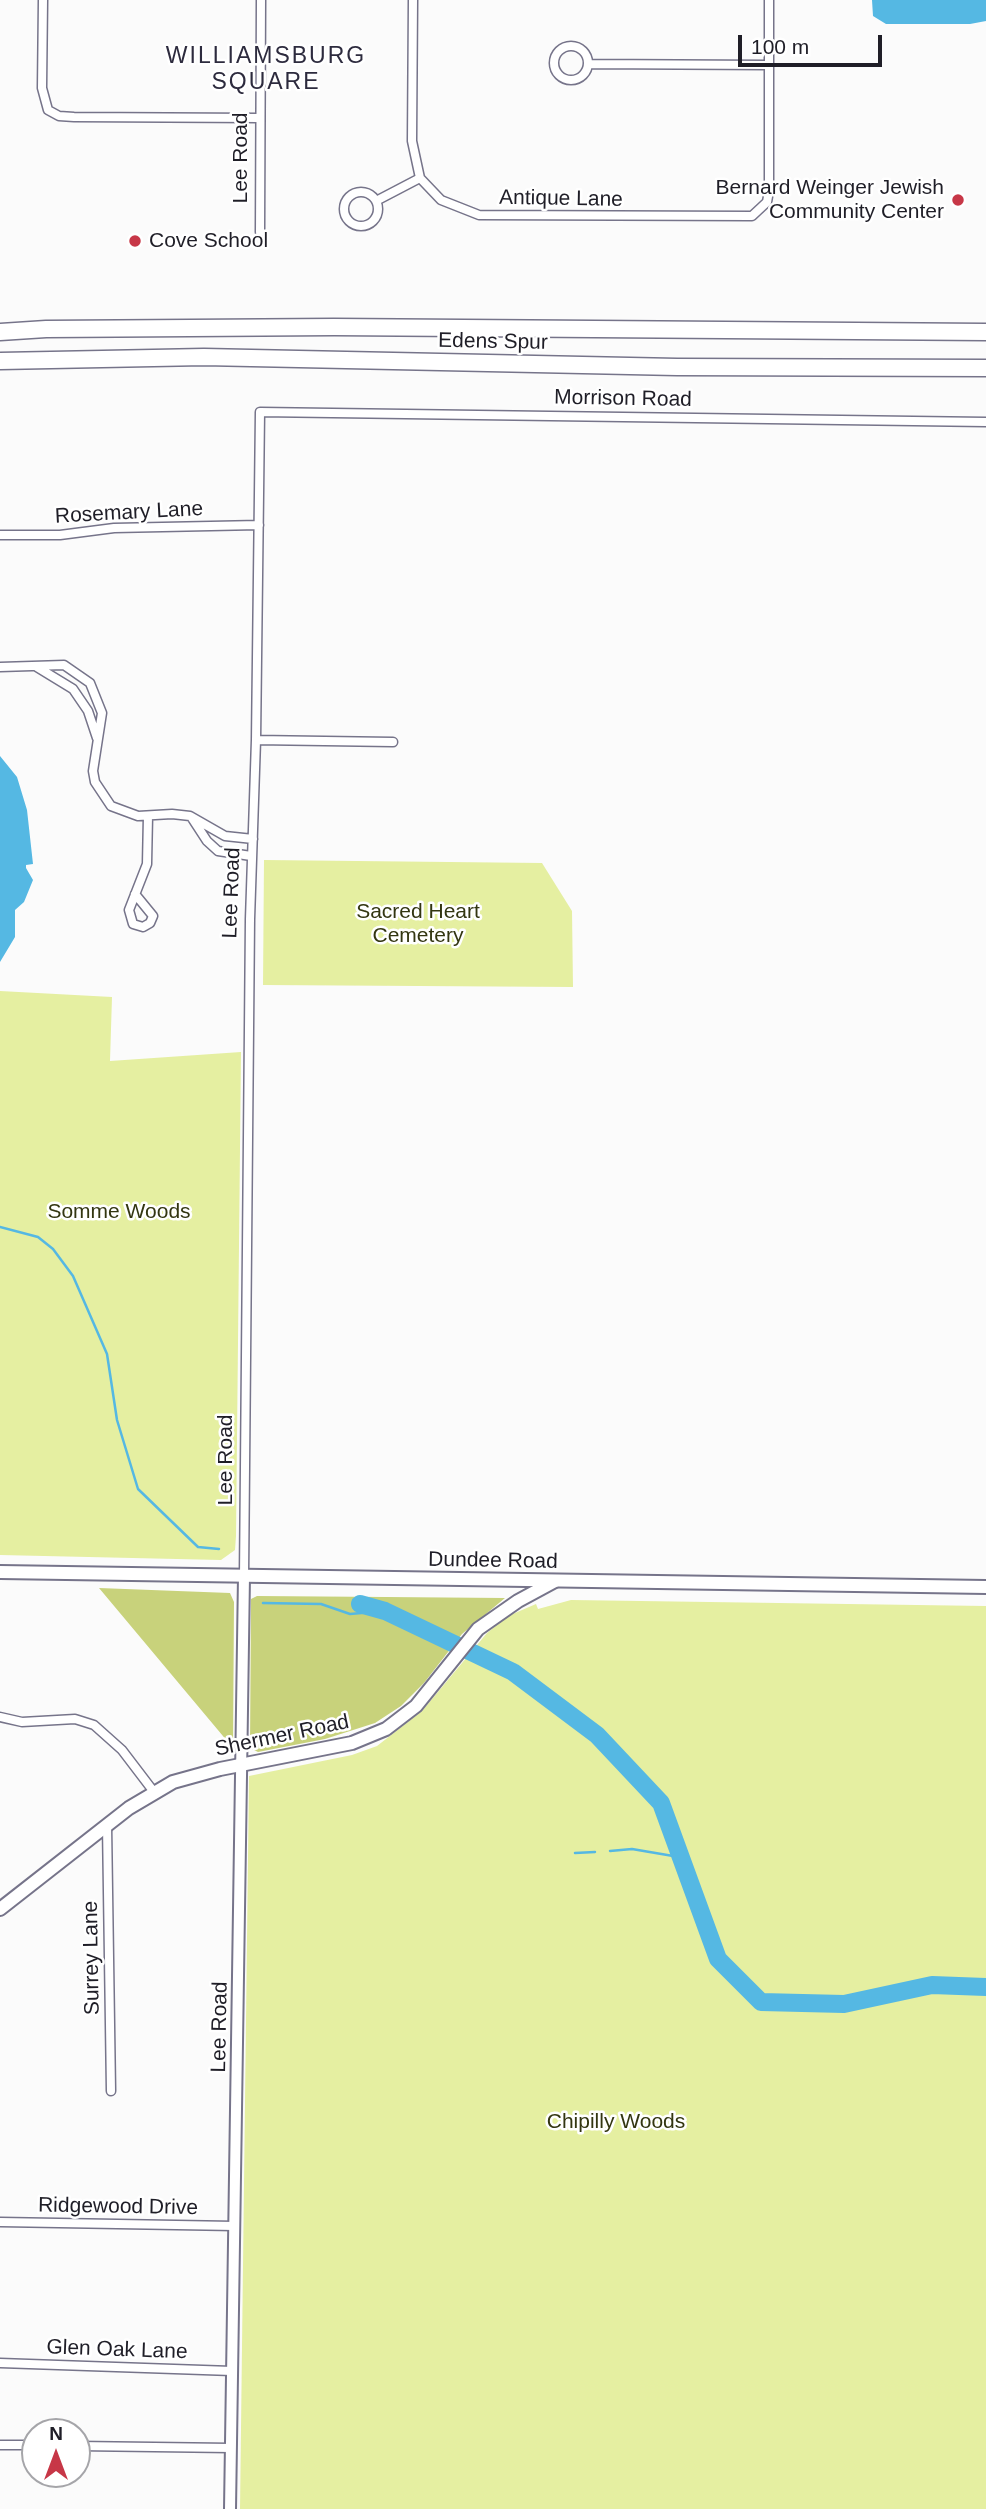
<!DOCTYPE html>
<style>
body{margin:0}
#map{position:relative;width:986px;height:2509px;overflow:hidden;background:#fbfbfb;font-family:Helvetica,sans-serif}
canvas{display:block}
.north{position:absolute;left:21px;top:2418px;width:70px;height:70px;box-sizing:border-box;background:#fff;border:2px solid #a5a5a9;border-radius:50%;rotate:0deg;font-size:19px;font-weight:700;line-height:28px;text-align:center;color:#1f1e27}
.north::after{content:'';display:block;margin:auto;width:24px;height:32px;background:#c73747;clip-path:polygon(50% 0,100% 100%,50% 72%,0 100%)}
.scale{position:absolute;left:738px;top:35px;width:144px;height:32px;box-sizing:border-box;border:4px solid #1f1e27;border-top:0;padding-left:9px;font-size:21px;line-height:24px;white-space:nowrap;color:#1f1e27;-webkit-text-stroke:5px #fff;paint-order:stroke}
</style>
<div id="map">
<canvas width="986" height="2509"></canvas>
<div class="north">N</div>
<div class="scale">100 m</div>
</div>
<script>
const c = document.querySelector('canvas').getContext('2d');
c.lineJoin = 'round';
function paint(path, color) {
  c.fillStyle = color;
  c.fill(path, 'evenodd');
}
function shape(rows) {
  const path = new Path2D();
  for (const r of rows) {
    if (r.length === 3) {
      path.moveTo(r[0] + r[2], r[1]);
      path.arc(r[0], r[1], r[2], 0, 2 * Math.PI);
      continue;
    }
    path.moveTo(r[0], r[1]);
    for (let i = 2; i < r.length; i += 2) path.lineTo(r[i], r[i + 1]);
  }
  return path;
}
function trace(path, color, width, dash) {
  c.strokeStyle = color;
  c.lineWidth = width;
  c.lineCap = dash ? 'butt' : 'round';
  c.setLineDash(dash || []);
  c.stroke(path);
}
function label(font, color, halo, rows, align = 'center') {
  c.font = font + ' Helvetica,sans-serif';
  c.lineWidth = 5;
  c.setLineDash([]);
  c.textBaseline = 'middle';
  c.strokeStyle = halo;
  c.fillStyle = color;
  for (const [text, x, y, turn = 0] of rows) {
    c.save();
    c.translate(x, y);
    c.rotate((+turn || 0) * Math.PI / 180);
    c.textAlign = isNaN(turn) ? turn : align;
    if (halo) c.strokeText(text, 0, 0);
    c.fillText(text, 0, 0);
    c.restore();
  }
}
paint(shape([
 [264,860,542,863,572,911,573,987,263,985],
 [0,991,112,997,110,1061,241,1052,236,1536,235,1550,221,1560,0,1555],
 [571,1600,986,1606,986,2509,240,2509,249,1776,352,1755,377,1746,422,1711,487,1633,508,1616,536,1604,538,1609]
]), '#e5efa1');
paint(shape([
 [99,1588,230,1593,234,1602,233,1748],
 [257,1596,386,1597,505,1598,462,1634,424,1683,401,1706,375,1723,325,1739,258,1752,250,1748,251,1599]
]), '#c8d27b');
paint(shape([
 [872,0,986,0,986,21,970,24,886,24,873,16],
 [0,756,17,777,27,810,33,864,26,865,26,868,33,880,24,902,15,910,15,937,0,962]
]), '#55b8e3');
trace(shape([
 [0,1227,38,1237,53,1249,73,1276,107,1354,117,1420,138,1489,198,1547,219,1549],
 [263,1603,321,1604,350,1614,385,1611],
 [610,1851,632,1849,679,1857],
 [575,1853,595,1852]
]), '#55b8e3', 2.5);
trace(shape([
 [360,1604,385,1611,513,1672,597,1735,661,1803,718,1959,761,2002,844,2004,932,1985,986,1987]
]), '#55b8e3', 18);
const minor = shape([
 [43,0,42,88,48,110,59,116,74,117,260,118],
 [413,0,412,141,420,178],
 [571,63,17],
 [588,64,768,65],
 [361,209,17],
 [376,201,420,178,441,200,479,215,752,216,767,202,769,191,769,0],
 [260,232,261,0],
 [0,535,60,535,114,528,259,525],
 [0,667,64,665,90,683,102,713,93,771,95,782,111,806,138,816,172,814,190,816,225,836,253,839],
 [37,667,73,689,88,711,97,738],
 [256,740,393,742],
 [192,818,207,841,218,851,251,856],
 [135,894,153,916,150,923,143,927,133,924,129,910,147,864,148,816],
 [244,1576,250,919,256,740,260,412,986,422],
 [0,1717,22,1722,75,1719,94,1725,122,1750,154,1792],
 [107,1825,111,2091],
 [0,2222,235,2226],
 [0,2363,232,2371],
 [0,2445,35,2445],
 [77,2446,231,2448]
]);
const tertiary = shape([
 [230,2509,244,1576]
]);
const secondary = shape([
 [0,1909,129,1808,173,1782,220,1769,352,1743,386,1729,416,1706,478,1629,518,1601,555,1581]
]);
const primary = shape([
 [0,1572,986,1587]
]);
const motorway = shape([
 [0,332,46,329,334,327,986,332],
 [0,361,204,357,677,367,986,368]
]);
trace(minor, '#76748a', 11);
trace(tertiary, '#76748a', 14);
trace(secondary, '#76748a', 16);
trace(primary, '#76748a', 16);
trace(motorway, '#76748a', 19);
trace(minor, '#fff', 8);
trace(tertiary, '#fff', 10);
trace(secondary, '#fff', 12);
trace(primary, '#fff', 12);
trace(motorway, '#fff', 16);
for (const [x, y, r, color] of [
 [958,200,7,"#c73747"],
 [135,241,7,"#c73747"]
]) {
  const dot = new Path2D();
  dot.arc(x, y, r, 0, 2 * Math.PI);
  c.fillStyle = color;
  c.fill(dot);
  trace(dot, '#fff', 2.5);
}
label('21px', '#1f1e27', '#fff', [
 ["Lee Road",241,158,-90],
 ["Antique Lane",561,199,1],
 ["Edens Spur",493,342,1],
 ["Morrison Road",623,399,1],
 ["Rosemary Lane",129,513,-3],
 ["Lee Road",232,893,-88],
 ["Lee Road",226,1460,-90],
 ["Dundee Road",493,1561,1],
 ["Shermer Road",282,1736,-12],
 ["Surrey Lane",92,1958,-91],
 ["Lee Road",220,2027,-89],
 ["Ridgewood Drive",118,2207,1],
 ["Glen Oak Lane",117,2350,2]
]);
label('21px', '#1f1e27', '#fff', [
 ["Bernard Weinger Jewish",944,188],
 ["Community Center",944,212],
 ["Cove School",149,241,"left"]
], 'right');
label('21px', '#333611', '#fff', [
 ["Sacred Heart",418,912],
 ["Cemetery",418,936],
 ["Somme Woods",119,1212],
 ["Chipilly Woods",616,2122]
]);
c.letterSpacing = '2px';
label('23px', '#2d2b3e', '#fff', [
 ["WILLIAMSBURG",266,57],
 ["SQUARE",266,83]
]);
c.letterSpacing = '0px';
</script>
